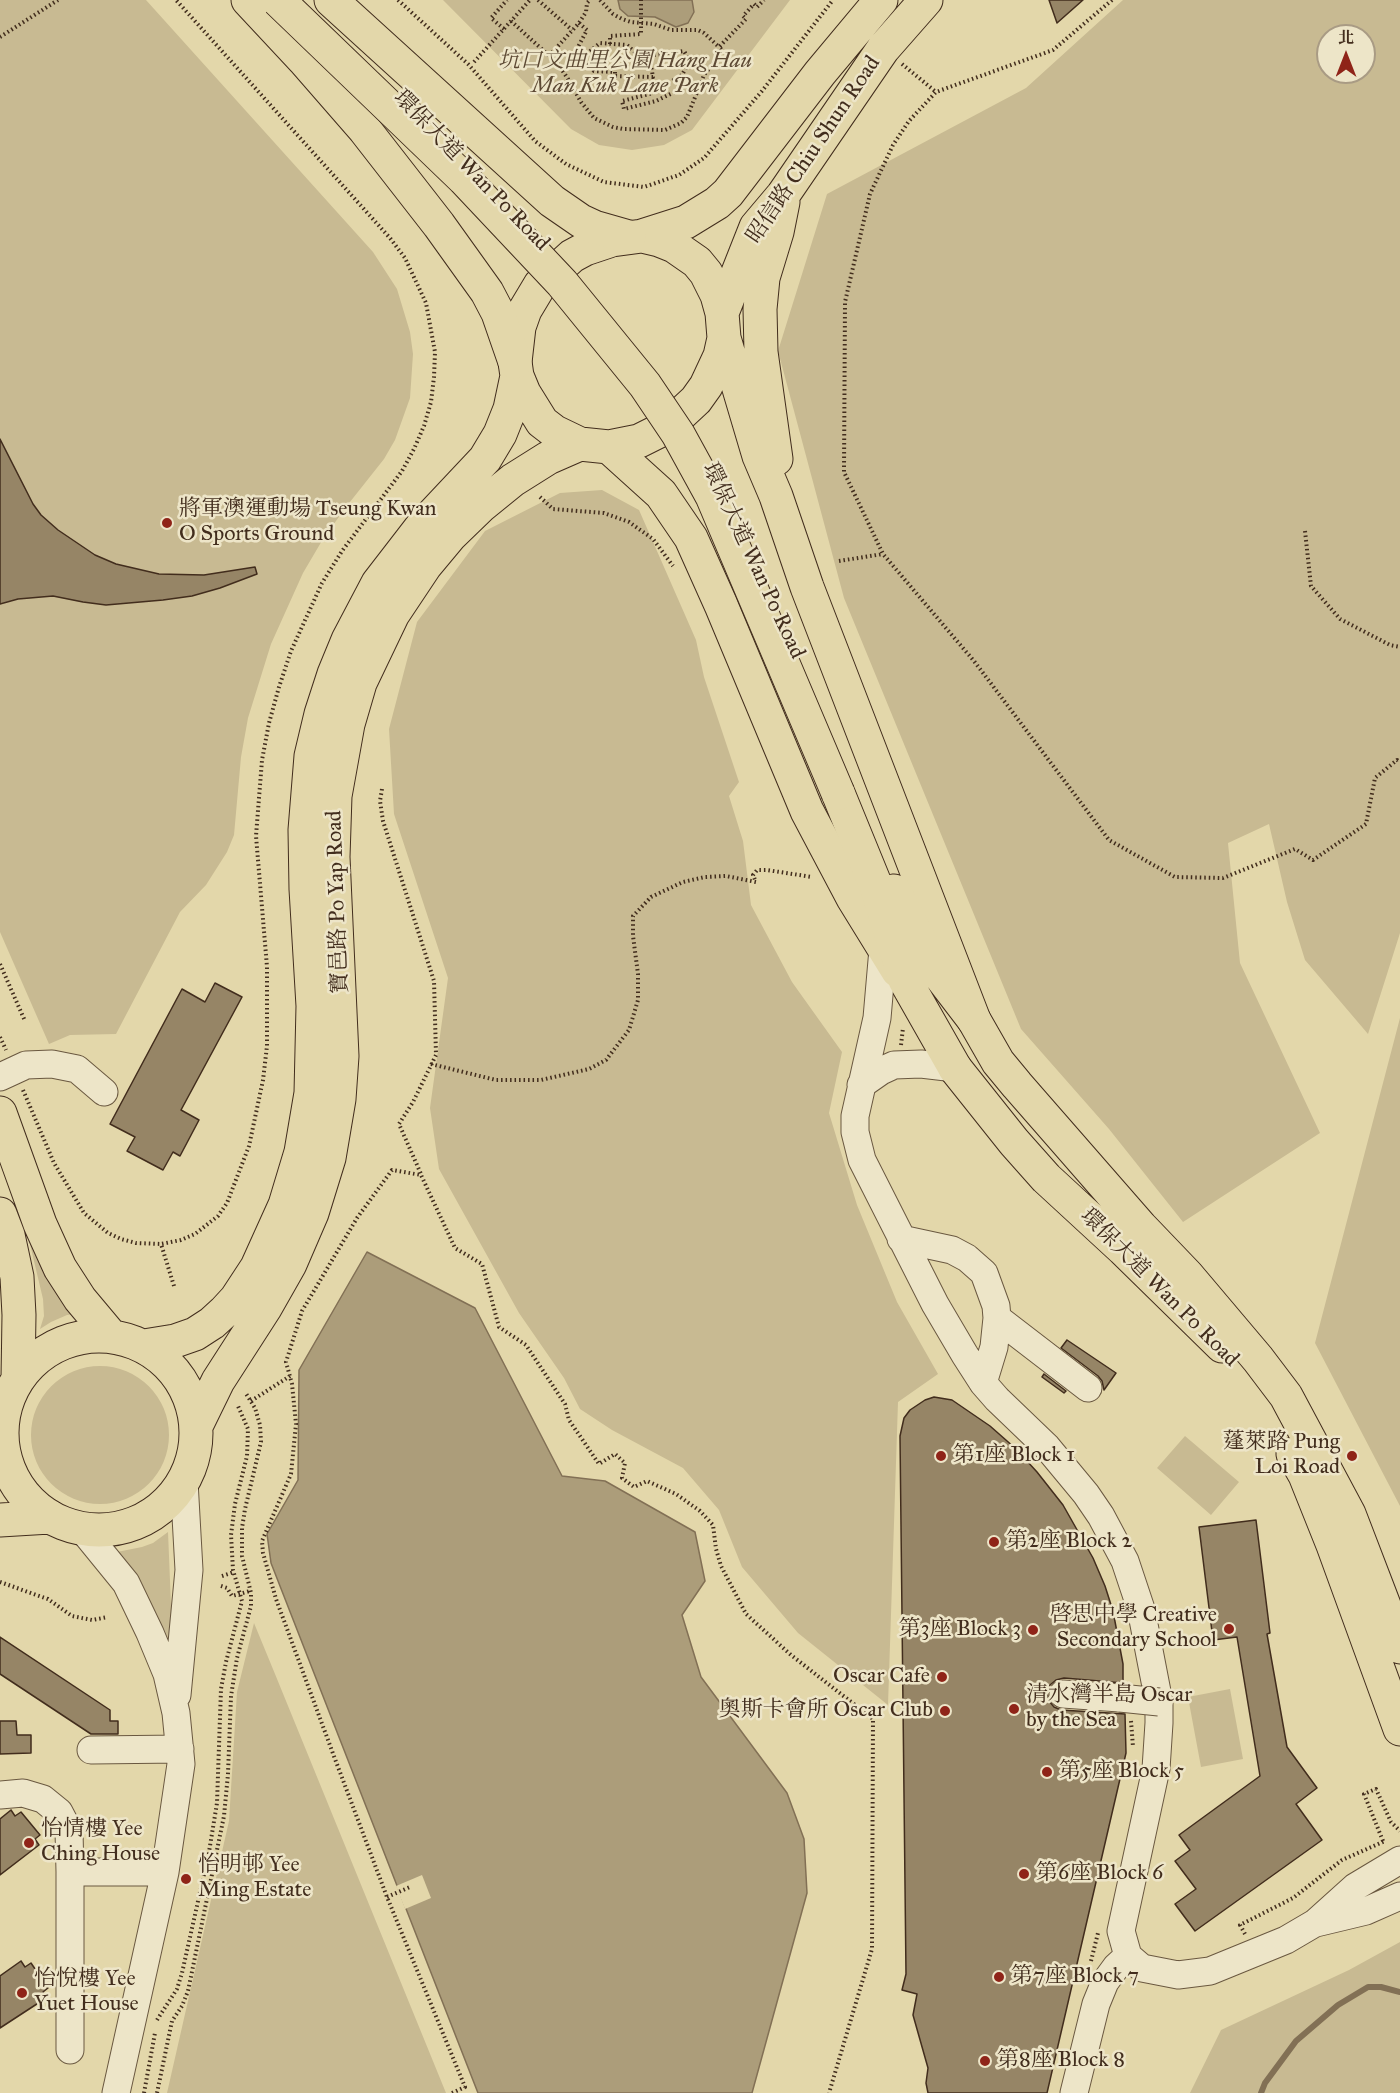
<!DOCTYPE html>
<meta charset="utf-8">
<style>
body{margin:0}
#map{position:relative;width:1400px;height:2093px;overflow:hidden;background:#e3d7aa;font-family:"IM FELL Great Primer","Noto Serif TC",serif}
canvas{display:block}
.north{position:absolute;left:1316px;top:24px;width:60px;height:60px;box-sizing:border-box;background:#ede5c8;border:2px solid #a99b84;border-radius:50%;rotate:0deg;font-size:16px;font-weight:700;line-height:24px;text-align:center;color:#422d1d}
.north::after{content:'';display:block;margin:auto;width:21px;height:27px;background:#8f2418;clip-path:polygon(50% 0,100% 100%,50% 72%,0 100%)}
</style>
<div id="map">
<canvas width="1400" height="2093"></canvas>
<div class="north">北</div>
</div>
<script>
const c = document.querySelector('canvas').getContext('2d');
c.lineJoin = 'round';
function paint(path, color) {
  c.fillStyle = color;
  c.fill(path, 'evenodd');
}
function shape(rows) {
  const path = new Path2D();
  for (const r of rows) {
    if (r.length === 3) {
      path.moveTo(r[0] + r[2], r[1]);
      path.arc(r[0], r[1], r[2], 0, 2 * Math.PI);
      continue;
    }
    path.moveTo(r[0], r[1]);
    for (let i = 2; i < r.length; i += 2) path.lineTo(r[i], r[i + 1]);
  }
  return path;
}
function trace(path, color, width, dash) {
  c.strokeStyle = color;
  c.lineWidth = width;
  c.lineCap = dash ? 'butt' : 'round';
  c.setLineDash(dash || []);
  c.stroke(path);
}
function label(font, color, halo, rows, align = 'center') {
  c.font = font + ' "IM FELL Great Primer","Noto Serif TC",serif';
  c.lineWidth = 5;
  c.setLineDash([]);
  c.textBaseline = 'middle';
  c.strokeStyle = halo;
  c.fillStyle = color;
  for (const [text, x, y, turn = 0] of rows) {
    c.save();
    c.translate(x, y);
    c.rotate((+turn || 0) * Math.PI / 180);
    c.textAlign = isNaN(turn) ? turn : align;
    if (halo) c.strokeText(text, 0, 0);
    c.fillText(text, 0, 0);
    c.restore();
  }
}
paint(shape([
 [0,0,146,0,373,252,397,289,410,332,413,354,410,398,395,440,384,459,346,507,323,539,303,573,271,644,248,718,241,757,234,835,227,852,206,885,180,912,116,1034,70,1035,49,1044,0,932],
 [443,0,790,0,692,130,664,145,632,150,599,145,571,129],
 [1123,0,1400,0,1400,933,1368,1034,1305,960,1287,902,1269,824,1228,843,1240,963,1320,1133,1183,1222,1109,1129,1021,1029,844,598,778,351,827,194,1026,88],
 [1328,36,1364,36,1364,72,1328,72],
 [602,490,639,510,696,640,704,677,739,782,729,796,743,841,751,905,792,982,842,1052,829,1113,857,1205,897,1302,938,1374,898,1402,888,1705,798,1633,742,1567,719,1510,683,1468,612,1430,580,1409,564,1378,519,1313,439,1169,430,1108,448,978,394,814,389,729,417,622,485,531,560,493],
 [1400,1018,1400,1506,1315,1343],
 [34,1238,77,1314,67,1315,51,1322,40,1329,44,1316,43,1299,29,1240],
 [100,1435,69],
 [1185,1436,1239,1482,1211,1515,1157,1468],
 [168,1532,173,1654,117,1552,142,1547,153,1543],
 [254,1623,275,1674,446,2093,167,2093,229,1821,237,1692],
 [1230,1689,1243,1759,1201,1767,1188,1697],
 [1400,1942,1400,2093,1190,2093,1221,2030,1349,1970]
]), '#c8ba92');
const water = shape([
 [618,0,692,0,694,12,688,23,676,27,655,17,628,16,620,9,618,0],
 [367,1252,475,1308,562,1476,605,1481,695,1532,705,1581,682,1615,701,1677,787,1793,804,1839,807,1893,752,2093,478,2093,271,1563,267,1534,298,1480,299,1370,367,1252]
]);
paint(water, '#ac9d7a');
trace(water, '#827055', 1.5);
paint(shape([
 [422,1875,431,1898,405,1909,396,1886]
]), '#e3d7aa');
trace(shape([
 [1261,2093,1265,2083,1296,2041,1338,2005,1368,1987,1381,1987,1400,1992]
]), '#827055', 6);
const building = shape([
 [1049,0,1083,0,1057,23,1049,0],
 [0,439,33,504,41,515,58,530,95,555,116,564,159,574,204,575,255,567,257,574,220,588,192,596,163,600,106,605,83,602,53,596,18,599,0,604,0,439],
 [215,983,242,997,181,1110,199,1120,180,1156,173,1152,163,1170,127,1151,135,1137,110,1124,182,989,205,1002,215,983],
 [1067,1340,1116,1373,1104,1390,1102,1381,1098,1376,1061,1348,1067,1340],
 [1044,1374,1066,1391,1064,1393,1042,1377,1044,1374],
 [934,1397,952,1400,990,1426,1015,1448,1037,1472,1063,1505,1093,1558,1105,1586,1113,1611,1123,1664,1123,1683,1064,1678,1056,1680,1050,1685,1047,1692,1049,1701,1054,1707,1061,1710,1125,1714,1126,1753,1047,2093,928,2093,926,2083,928,2068,913,2015,917,1994,902,1990,906,1974,900,1436,904,1418,910,1410,925,1400,934,1397],
 [1256,1520,1270,1633,1267,1634,1287,1747,1317,1788,1296,1804,1322,1840,1195,1931,1175,1904,1196,1889,1175,1861,1190,1850,1179,1835,1260,1776,1237,1637,1213,1640,1199,1527,1256,1520],
 [0,1637,110,1710,110,1721,118,1721,118,1734,91,1734,0,1674,0,1637],
 [0,1721,16,1721,17,1735,31,1735,31,1753,0,1754,0,1721],
 [11,1810,15,1816,21,1812,40,1835,35,1839,39,1845,0,1875,0,1819,11,1810],
 [21,1961,25,1967,31,1963,48,1988,43,1992,46,1998,0,2028,0,1976,21,1961]
]);
paint(building, '#968566');
trace(building, '#422d1d', 1.5);
const minor = shape([
 [883,949,877,1018,855,1116,855,1132,862,1160,935,1304,965,1355,983,1383,997,1399,1047,1447,1086,1494,1101,1516,1125,1561,1141,1609,1159,1702,1159,1723,1156,1769,1121,1931,1128,1956],
 [0,1077,26,1065,52,1064,77,1069,104,1092],
 [861,1085,881,1071,894,1065,921,1064,955,1068],
 [901,1239,952,1250,967,1258,984,1273,996,1306,997,1318,994,1347,983,1383],
 [997,1318,1088,1388],
 [82,1529,126,1583,150,1633,167,1674,176,1713,181,1764,165,1872,116,2093],
 [1063,1694,1120,1698],
 [177,1695,189,1570,184,1481],
 [91,1750,180,1749],
 [0,1795,23,1793,43,1799,59,1812,69,1831,70,1872,165,1872],
 [70,1872,70,2050],
 [1316,1923,1366,1911,1400,1896],
 [1128,1956,1142,1968,1178,1975,1210,1971,1286,1940,1315,1923,1355,1887,1400,1860],
 [1074,2093,1096,2004,1105,1982,1116,1967,1128,1956]
]);
const major = shape([
 [642,236,659,240,674,246,697,262,706,273,717,295,722,313,724,338,720,356,706,386,696,400,667,427,639,441,609,447,580,444,555,432,542,422,524,393,517,376,515,362,519,327,525,310,540,285,572,256,585,249,612,240,642,236],
 [642,236,686,222,717,203,728,193,820,73,881,0],
 [722,313,756,227,783,195,883,49,926,0],
 [724,338,759,456,776,496,807,587,974,1020,998,1062,1017,1085,1141,1227,1187,1275,1258,1359,1286,1396,1349,1514,1400,1647],
 [609,447,661,494,691,538,721,605,807,811,853,898,898,971],
 [776,459,761,352,760,309,763,278,777,232,783,202],
 [955,1068,1014,1142,1046,1178,1123,1249,1222,1346],
 [0,1113,40,1224,60,1268,80,1299,111,1336],
 [0,1214,8,1235,17,1277,19,1315,18,1378],
 [99,1433,97],
 [144,1346,175,1341,195,1334,212,1323,224,1312,236,1299,257,1267,285,1205,301,1152,311,1093,313,1006,306,889,305,830,311,756,321,714,334,674,348,640,378,583,422,526,485,459,500,434,510,409,517,376],
 [197,1424,218,1381,265,1308,290,1264,312,1213,329,1158,339,1099,342,1056,333,857,335,796,348,724,360,683,393,614,425,566,450,536,481,506,513,480,548,458,580,444],
 [1293,1454,1305,1475,1333,1545,1400,1729],
 [0,1520,50,1517]
]);
const highway = shape([
 [248,0,304,60,365,130,439,225,487,292,498,313,515,362],
 [331,0,552,201,581,221,594,227,629,237],
 [838,793,876,886,905,980,955,1068],
 [894,891,935,969,974,1020]
]);
trace(minor, '#6a5840', 29);
trace(major, '#422d1d', 35);
trace(highway, '#422d1d', 35);
trace(shape([
 [398,0,468,64,535,141,566,164,604,182,644,187,679,175,704,158,762,91,833,0],
 [538,0,572,30],
 [600,0,613,14,622,19,631,22,654,24,671,30,698,30,704,33,719,47],
 [1112,0,1053,50,936,92,909,121,893,145,870,194,845,302,844,472,883,554,974,661,1109,840,1175,877,1223,878,1295,849,1313,860,1366,824,1375,778,1397,760,1400,762],
 [511,21,558,64,568,79,581,102,594,118,613,127,623,129,665,130,681,123,687,117,704,75,723,51,719,47,746,19,743,16,754,4,757,7,764,0],
 [579,23,587,30,577,49,594,71,615,72,615,76,653,77,649,55],
 [504,29,491,18,507,0],
 [0,37,58,0],
 [610,44,610,36,641,34,641,0],
 [549,56,579,23,586,12,587,3,590,0],
 [583,57,600,43,627,45,640,57,684,51,690,61,682,75,653,93,622,101,624,109,656,101,691,84,699,86],
 [474,62,530,0],
 [902,64,936,92],
 [540,497,553,509,604,513,629,522,653,539,673,566],
 [1305,531,1311,586,1340,619,1390,645,1400,647],
 [839,561,883,554],
 [382,789,380,801,383,821,434,981,436,1055,413,1102,399,1124,421,1174],
 [0,964,25,1021],
 [0,1037,6,1050],
 [901,1045,903,1028],
 [431,1064,496,1080,541,1080,589,1069,606,1060,629,1030,638,1000,638,974,633,936,633,916,651,897,683,882,705,877,726,876,756,882,753,875,757,870,767,870,812,877],
 [23,1090,54,1163,84,1213,108,1233,121,1239,136,1243,161,1244],
 [174,1286,161,1244,181,1240,195,1234,218,1216,227,1203,249,1146,263,1080,267,1046,267,967,256,836,262,760,269,723,279,687,291,651,322,583,342,551,402,471,414,449,424,426,431,402,434,377,435,352,426,303,405,258,390,238,176,0],
 [251,1401,290,1376],
 [222,1576,234,1572],
 [0,1582,48,1599,72,1616,92,1620,108,1617],
 [221,1586,227,1588,232,1596,250,1591],
 [1131,1721,1133,1747],
 [1383,1841,1364,1794,1376,1789,1391,1822,1400,1831],
 [387,1897,410,1887],
 [1245,1934,1240,1925,1293,1898,1342,1860,1385,1841],
 [1091,1961,1098,1933],
 [157,2020,177,1989,182,1973,209,1852,217,1803,221,1689,226,1662,242,1601,233,1570,231,1535,235,1504,247,1456,248,1429,238,1406],
 [144,2093,155,2033],
 [157,2093,172,2021,182,2006,188,1991,224,1816,228,1774,231,1696,237,1658,251,1606,251,1593,242,1556,242,1528,245,1509,261,1442,260,1425,255,1408,245,1392],
 [452,2093,465,2087,387,1897,335,1759,276,1599,263,1553,262,1541,291,1474,296,1424,292,1384,286,1362,302,1311,357,1218,392,1170,421,1175,455,1248,482,1264,499,1327,526,1345,565,1404,569,1420,599,1464,615,1454,625,1463,622,1478,634,1487,647,1481,676,1494,700,1511,713,1525,716,1549,721,1566,746,1614,791,1655,873,1719,872,1949,829,2093]
]), '#422d1d', 4, [1.5, 3]);
trace(minor, '#ede5c8', 27);
trace(major, '#e3d7aa', 33);
trace(highway, '#e3d7aa', 33);
const minorBridge = shape([
 [1120,1698,1159,1702]
]);
const highwayBridge = shape([
 [278,0,464,179,562,283,645,385,678,434,712,496,838,793]
]);
trace(minorBridge, '#6a5840', 29, []);
trace(highwayBridge, '#422d1d', 35, []);
trace(minorBridge, '#ede5c8', 27);
trace(highwayBridge, '#e3d7aa', 33);
for (const [x, y, r, color] of [
 [167,523,6,"#8f2418"],
 [941,1456,6,"#8f2418"],
 [1352,1456,6,"#8f2418"],
 [994,1542,6,"#8f2418"],
 [1229,1629,6,"#8f2418"],
 [1033,1630,6,"#8f2418"],
 [942,1677,6,"#8f2418"],
 [1014,1709,6,"#8f2418"],
 [945,1711,6,"#8f2418"],
 [1047,1772,6,"#8f2418"],
 [29,1843,6,"#8f2418"],
 [1024,1874,6,"#8f2418"],
 [186,1879,6,"#8f2418"],
 [999,1977,6,"#8f2418"],
 [22,1993,6,"#8f2418"],
 [985,2061,6,"#8f2418"]
]) {
  const dot = new Path2D();
  dot.arc(x, y, r, 0, 2 * Math.PI);
  c.fillStyle = color;
  c.fill(dot);
  trace(dot, '#ede5c8', 2);
}
label('italic 22px', '#5d4934', '#ede5c8', [
 ["坑口文曲里公園 Hang Hau",625,62],
 ["Man Kuk Lane Park",625,87]
]);
label('22px', '#422d1d', '#ede5c8', [
 ["昭信路 Chiu Shun Road",814,150,-56],
 ["環保大道 Wan Po Road",471,171,46],
 ["環保大道 Wan Po Road",753,561,65],
 ["寶邑路 Po Yap Road",338,902,-92],
 ["環保大道 Wan Po Road",1159,1288,45]
]);
label('22px', '#422d1d', '#ede5c8', [
 ["將軍澳運動場 Tseung Kwan",179,510],
 ["O Sports Ground",179,535],
 ["蓬萊路 Pung",1340,1443,"right"],
 ["Loi Road",1340,1468,"right"],
 ["第1座 Block 1",953,1456],
 ["第2座 Block 2",1006,1542],
 ["啓思中學 Creative",1217,1616,"right"],
 ["Secondary School",1217,1641,"right"],
 ["第3座 Block 3",1021,1630,"right"],
 ["Oscar Cafe",930,1677,"right"],
 ["清水灣半島 Oscar",1026,1696],
 ["by the Sea",1026,1721],
 ["奧斯卡會所 Oscar Club",933,1711,"right"],
 ["第5座 Block 5",1059,1772],
 ["怡情樓 Yee",41,1830],
 ["Ching House",41,1855],
 ["怡明邨 Yee",198,1866],
 ["Ming Estate",198,1891],
 ["第6座 Block 6",1036,1874],
 ["第7座 Block 7",1011,1977],
 ["怡悅樓 Yee",34,1980],
 ["Yuet House",34,2005],
 ["第8座 Block 8",997,2061]
], 'left');
</script>
